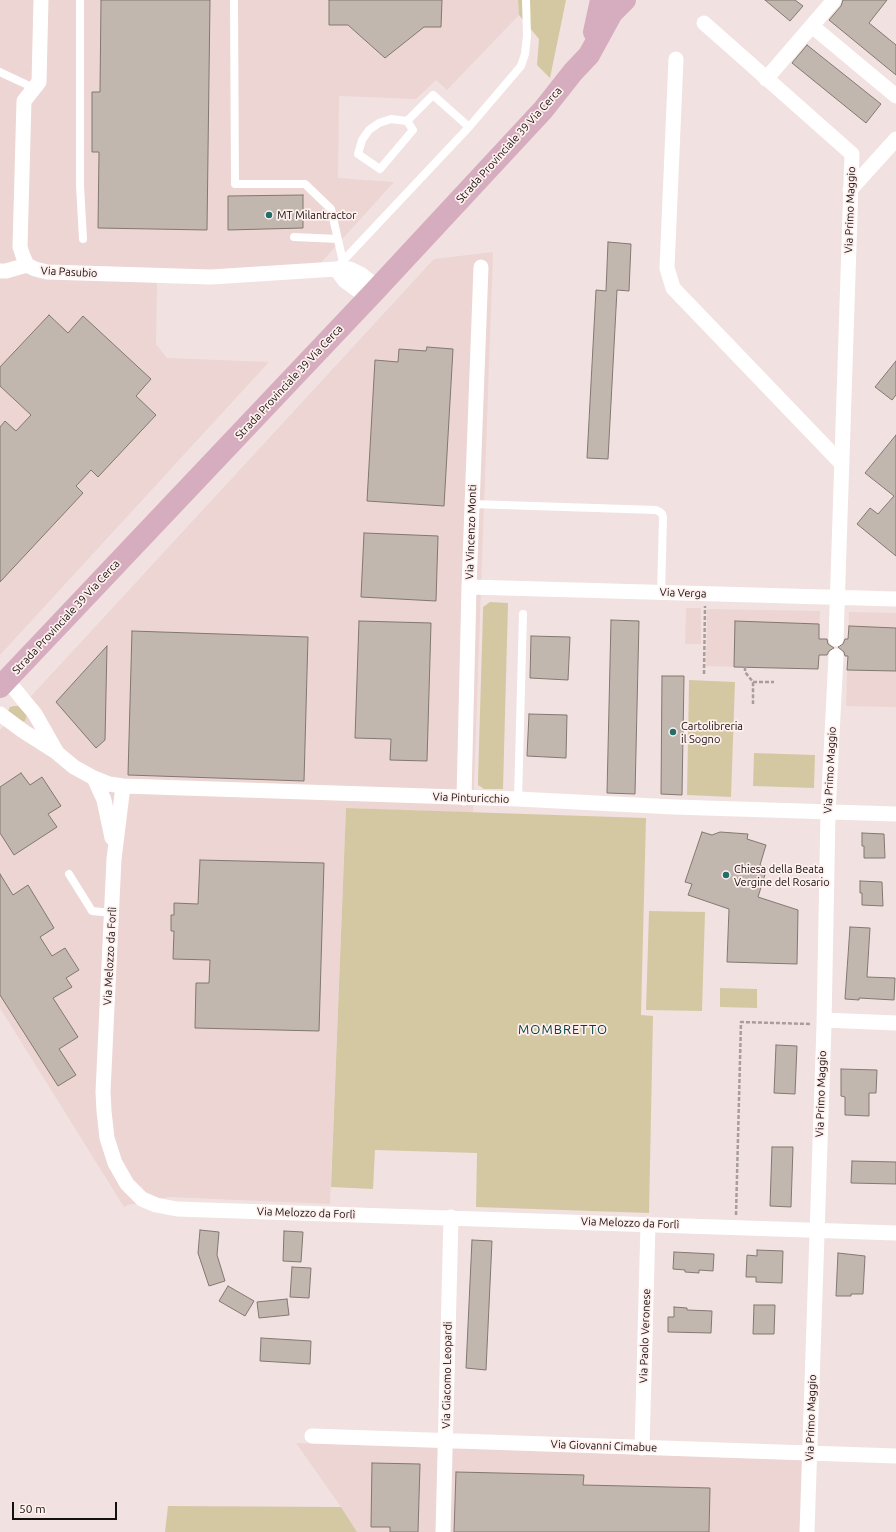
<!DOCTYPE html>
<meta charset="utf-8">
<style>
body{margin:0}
#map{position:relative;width:896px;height:1532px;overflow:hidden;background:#f1e2e1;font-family:Ubuntu,sans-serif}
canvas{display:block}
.scale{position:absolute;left:12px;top:1502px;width:105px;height:18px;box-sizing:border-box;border:2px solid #14100f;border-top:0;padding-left:5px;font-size:12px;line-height:14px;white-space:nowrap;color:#14100f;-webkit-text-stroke:3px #fff0ee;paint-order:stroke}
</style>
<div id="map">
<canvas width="896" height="1532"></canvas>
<div class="scale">50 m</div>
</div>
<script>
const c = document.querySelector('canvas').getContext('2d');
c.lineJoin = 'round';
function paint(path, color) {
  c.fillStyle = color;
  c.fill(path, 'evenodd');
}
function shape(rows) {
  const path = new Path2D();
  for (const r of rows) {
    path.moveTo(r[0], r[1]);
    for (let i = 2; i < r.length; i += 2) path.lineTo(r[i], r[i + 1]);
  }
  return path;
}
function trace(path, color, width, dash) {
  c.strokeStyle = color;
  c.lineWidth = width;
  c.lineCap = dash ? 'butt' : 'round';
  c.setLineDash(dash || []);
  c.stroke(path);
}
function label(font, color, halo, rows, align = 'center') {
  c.font = font + ' Ubuntu,sans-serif';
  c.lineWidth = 3.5;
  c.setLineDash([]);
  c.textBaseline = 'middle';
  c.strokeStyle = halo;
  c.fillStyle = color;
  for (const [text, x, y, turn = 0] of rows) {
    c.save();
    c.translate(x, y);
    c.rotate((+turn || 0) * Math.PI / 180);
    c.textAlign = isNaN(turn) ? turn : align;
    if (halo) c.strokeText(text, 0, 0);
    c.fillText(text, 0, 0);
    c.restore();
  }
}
paint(shape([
 [0,0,518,0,519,15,447,90,436,80,416,99,339,96,338,178,394,182,308,277,157,282,156,344,167,358,269,362,0,655],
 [493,252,473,813,346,808,330,1204,169,1197,128,1205,124,1207,0,1008,0,730,434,259],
 [686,608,701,608,701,644,685,644],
 [707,609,820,611,818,669,706,666],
 [849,612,896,613,896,707,846,706],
 [296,1443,804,1460,802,1532,357,1532,341,1507]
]), '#ecd5d2');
paint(shape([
 [518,0,566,0,550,78,537,65,539,39,519,15],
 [490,602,508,603,503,789,484,789,478,785,478,781,483,610,483,607],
 [689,680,735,682,731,797,687,795],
 [14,706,18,706,27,715,25,721,22,722,8,711,10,707],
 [754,753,815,755,814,788,753,786],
 [346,808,646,818,641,1015,653,1016,649,1213,476,1207,477,1153,375,1150,373,1189,331,1187],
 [649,911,705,912,702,1011,646,1010],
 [720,988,757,989,757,1008,720,1007],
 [168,1506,341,1507,357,1532,165,1532]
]), '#d4c8a3');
const building = shape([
 [101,0,210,0,207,230,98,228,99,152,92,152,92,92,100,92,101,0],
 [329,0,442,0,441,27,424,27,385,58,348,25,329,25,329,0],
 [765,0,795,0,803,6,790,21,765,0],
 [843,0,887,0,869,23,896,45,896,75,829,20,841,6,843,0],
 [807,45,881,104,866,123,792,63,807,45],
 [303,195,303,228,228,230,228,196,303,195],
 [608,242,631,244,629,291,617,290,608,459,587,458,596,290,606,291,608,242],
 [49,315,68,333,83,316,151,379,136,396,156,415,98,477,91,470,76,486,83,493,0,582,0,427,5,421,16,431,31,415,0,386,0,367,49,315],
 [427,347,453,349,444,506,367,501,375,360,398,362,399,349,426,351,427,347],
 [896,361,896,395,892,400,875,387,896,361],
 [896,435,896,556,857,524,870,508,878,514,894,496,865,473,896,435],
 [364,533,438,536,436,601,361,597,364,533],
 [611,620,639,621,635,794,607,793,611,620],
 [359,621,431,623,427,761,390,760,391,739,355,738,359,621],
 [735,621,819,624,819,639,827,639,828,644,834,648,829,651,827,655,819,655,818,669,734,667,735,621],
 [849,626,896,628,896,671,847,670,848,656,845,656,844,652,838,647,843,644,845,639,848,639,849,626],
 [132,631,308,637,304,781,128,775,132,631],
 [531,636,570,637,568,680,530,678,531,636],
 [107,646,105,740,96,748,56,702,107,646],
 [662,676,684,676,682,795,661,794,662,676],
 [529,714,567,715,566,758,527,756,529,714],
 [21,773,30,785,42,777,61,806,48,814,57,827,14,855,0,833,0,787,21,773],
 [702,832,712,835,720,832,748,834,747,839,766,845,760,865,767,868,758,897,798,910,797,964,727,962,729,909,688,895,692,884,685,882,702,832],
 [862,833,884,834,885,858,864,858,864,846,862,846,862,833],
 [200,860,324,863,319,1031,195,1028,196,983,209,983,210,960,173,959,174,931,171,931,171,915,174,915,174,903,198,904,200,860],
 [0,874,13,895,28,885,54,928,40,937,52,956,65,948,79,970,66,978,72,987,53,998,78,1037,59,1049,76,1075,58,1086,0,995,0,874],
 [860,881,882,882,883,906,862,905,862,893,860,893,860,881],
 [850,927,870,928,867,977,895,978,894,1000,859,998,859,1000,845,999,850,927],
 [776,1045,797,1046,795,1094,774,1093,776,1045],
 [841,1069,877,1070,876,1093,869,1093,869,1116,845,1115,845,1097,841,1096,841,1069],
 [772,1147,793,1147,791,1207,770,1206,772,1147],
 [852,1161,896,1162,896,1184,851,1183,852,1161],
 [200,1230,219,1232,217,1255,225,1281,209,1286,198,1253,200,1230],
 [284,1231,303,1232,301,1262,283,1261,284,1231],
 [472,1240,492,1241,486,1370,466,1368,472,1240],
 [757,1250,783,1251,782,1283,756,1282,756,1277,746,1277,747,1255,757,1256,757,1250],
 [674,1252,714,1254,713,1271,699,1270,699,1273,685,1272,685,1270,673,1269,674,1252],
 [838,1253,865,1256,863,1294,851,1294,851,1296,836,1296,838,1253],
 [292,1267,311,1268,309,1298,290,1297,292,1267],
 [228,1286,254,1301,245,1316,219,1301,228,1286],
 [287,1299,289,1315,259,1318,257,1302,287,1299],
 [754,1305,775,1305,774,1334,753,1334,754,1305],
 [674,1307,687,1308,687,1310,712,1311,711,1333,668,1332,668,1317,674,1317,674,1307],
 [261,1338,311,1341,310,1364,260,1361,261,1338],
 [372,1463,420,1464,418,1532,390,1532,390,1527,371,1527,372,1463],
 [456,1472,584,1475,583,1485,710,1488,709,1532,454,1532,456,1472]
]);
paint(building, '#c1b7af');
trace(building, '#827871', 1);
trace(shape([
 [745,667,745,672,753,682,753,704],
 [704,674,705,606],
 [753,682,774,682],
 [736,1215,741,1022,811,1024]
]), '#a99d9c', 2.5, [4, 2]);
trace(shape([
 [80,0,80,185,83,239],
 [234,0,235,184,305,184,331,209,343,262],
 [0,72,34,88],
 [407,121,391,119,379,123,369,130,362,140,358,154,380,169,413,130,407,121,433,95,469,127],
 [294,237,338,239],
 [340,264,469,127,521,66,525,54,527,36,526,0],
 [472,504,656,510,660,512,662,514,663,517,661,593],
 [518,799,523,614],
 [69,874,92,911,112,913]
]), '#fff', 8);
trace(shape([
 [41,0,39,82,24,101,20,247,23,256,27,265,35,269,47,272,211,277,336,269,350,269,362,275,372,283,373,293,360,292,345,281,336,269],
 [704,23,852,154,836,639],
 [812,26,896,96],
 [676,59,667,268,673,288,842,464],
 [766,79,834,0],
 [850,190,896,139],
 [0,271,6,271,27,265],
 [469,587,896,599],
 [7,680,35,714,56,751],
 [0,714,23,731,56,752,74,767,94,778,109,784,123,786,518,799,674,807,896,814],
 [94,778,104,800,112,838],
 [123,786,114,859,103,1092,104,1111,107,1138,115,1163,127,1184,142,1199,156,1205,177,1209,896,1233],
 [464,798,469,587,481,267],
 [824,1020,896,1023],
 [312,1436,896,1456],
 [642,1448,648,1224],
 [443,1532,451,1217],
 [807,1532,824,1025,828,813,836,656]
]), '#fff', 15);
trace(shape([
 [594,32,601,0],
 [0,687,373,293,543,110,573,72,589,55,612,13,625,0]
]), '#d6adbe', 22);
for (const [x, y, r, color] of [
 [269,215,4,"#246e6a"],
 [673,732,4,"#246e6a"],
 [726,875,4,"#246e6a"]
]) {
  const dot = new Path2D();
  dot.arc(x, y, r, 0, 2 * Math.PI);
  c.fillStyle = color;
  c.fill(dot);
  trace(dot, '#fff0ee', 1.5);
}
label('11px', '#14100f', '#fff0ee', [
 ["Strada Provinciale 39 Via Cerca",509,145,-48],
 ["Via Primo Maggio",850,210,-88],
 ["Via Pasubio",69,272,3],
 ["Strada Provinciale 39 Via Cerca",289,382,-47],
 ["Via Vincenzo Monti",471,532,-88],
 ["Via Verga",683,593,2],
 ["Strada Provinciale 39 Via Cerca",66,617,-47],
 ["Via Primo Maggio",830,770,-87],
 ["Via Pinturicchio",471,798,2],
 ["Via Melozzo da Forlì",110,956,-87],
 ["Via Primo Maggio",821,1094,-88],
 ["Via Melozzo da Forlì",306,1213,2],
 ["Via Melozzo da Forlì",630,1223,2],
 ["Via Paolo Veronese",645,1336,-88],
 ["Via Giacomo Leopardi",447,1375,-89],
 ["Via Primo Maggio",811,1418,-88],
 ["Via Giovanni Cimabue",604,1446,2]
]);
label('11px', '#14100f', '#fff0ee', [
 ["MT Milantractor",277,215],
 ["Cartolibreria",681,726],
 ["il Sogno",681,739],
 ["Chiesa della Beata",734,869],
 ["Vergine del Rosario",734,882]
], 'left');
c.letterSpacing = '1px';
label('13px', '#004340', '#fff0ee', [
 ["MOMBRETTO",563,1030]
]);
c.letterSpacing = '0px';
</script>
